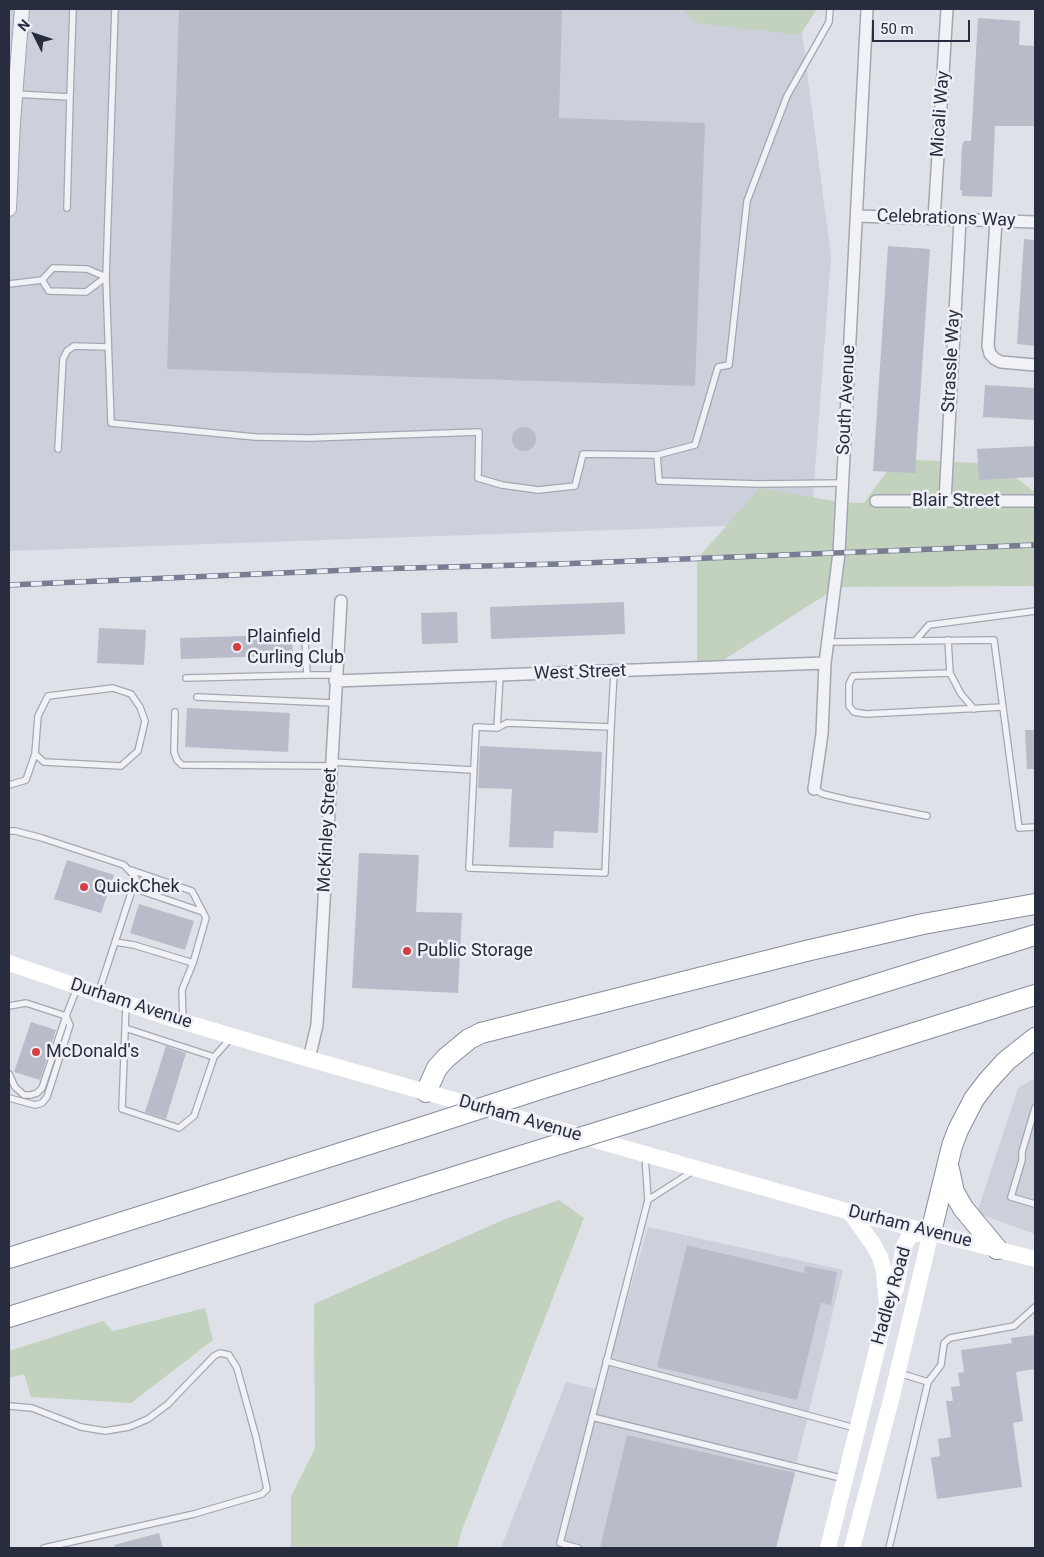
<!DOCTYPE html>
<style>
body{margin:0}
#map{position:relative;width:1044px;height:1557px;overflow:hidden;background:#dee1e8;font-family:Roboto,sans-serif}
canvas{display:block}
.frame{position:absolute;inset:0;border:10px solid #272d3f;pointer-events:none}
.north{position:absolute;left:10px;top:10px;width:50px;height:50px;-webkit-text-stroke:4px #eef0f6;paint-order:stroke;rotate:311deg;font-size:14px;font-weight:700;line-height:20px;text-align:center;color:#272d3f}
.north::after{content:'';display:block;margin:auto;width:18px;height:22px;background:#272d3f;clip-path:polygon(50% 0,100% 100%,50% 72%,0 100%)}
.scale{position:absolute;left:872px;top:20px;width:98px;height:22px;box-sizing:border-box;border:2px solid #272d3f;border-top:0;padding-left:6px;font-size:15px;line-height:18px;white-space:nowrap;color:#272d3f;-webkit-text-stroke:4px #eef0f6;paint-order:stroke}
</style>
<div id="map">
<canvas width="1044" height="1557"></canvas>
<div class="frame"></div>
<div class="north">N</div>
<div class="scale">50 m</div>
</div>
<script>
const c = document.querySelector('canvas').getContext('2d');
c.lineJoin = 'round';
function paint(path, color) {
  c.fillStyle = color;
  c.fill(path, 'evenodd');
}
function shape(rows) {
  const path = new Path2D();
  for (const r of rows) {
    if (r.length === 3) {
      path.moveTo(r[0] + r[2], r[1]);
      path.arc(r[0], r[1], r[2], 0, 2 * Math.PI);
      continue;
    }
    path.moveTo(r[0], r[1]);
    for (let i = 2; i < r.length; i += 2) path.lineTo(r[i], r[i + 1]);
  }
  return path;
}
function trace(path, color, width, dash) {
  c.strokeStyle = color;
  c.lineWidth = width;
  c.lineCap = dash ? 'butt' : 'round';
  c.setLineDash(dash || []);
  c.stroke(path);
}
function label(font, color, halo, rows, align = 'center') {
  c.font = font + ' Roboto,sans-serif';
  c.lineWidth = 5;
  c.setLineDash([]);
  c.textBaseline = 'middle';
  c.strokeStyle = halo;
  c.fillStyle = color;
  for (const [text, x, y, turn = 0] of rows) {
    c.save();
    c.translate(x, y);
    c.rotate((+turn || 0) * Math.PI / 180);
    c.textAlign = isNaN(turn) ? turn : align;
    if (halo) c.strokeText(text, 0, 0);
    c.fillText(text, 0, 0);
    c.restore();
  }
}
paint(shape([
 [9,9,799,9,831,257,811,523,9,551],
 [1035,1078,1035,1234,977,1213,1018,1088],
 [648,1227,843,1270,776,1548,501,1548,566,1382,601,1390]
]), '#ccd0da');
paint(shape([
 [683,9,817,9,800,35,696,23],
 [896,459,997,464,1035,492,1035,586,838,587,717,664,697,666,697,559,760,488,840,502,864,503],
 [559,1200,584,1218,462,1530,457,1548,291,1548,291,1496,315,1448,314,1304,503,1220],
 [205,1308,213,1340,131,1403,31,1397,24,1374,9,1378,9,1351,103,1321,113,1331]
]), '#c2d2bf');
paint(shape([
 [179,9,562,9,559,118,705,123,695,386,167,369],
 [978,18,1020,21,1019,45,1035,46,1035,126,995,126,992,197,962,196,962,190,960,190,962,146,964,141,971,141],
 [1024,239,1035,240,1035,346,1017,344],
 [888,246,930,249,915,473,873,471],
 [985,385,1035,388,1035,420,983,417],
 [524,439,12],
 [1035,446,1035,477,979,480,977,449],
 [624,602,625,634,491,639,490,607],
 [457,612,458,643,422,644,421,613],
 [99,628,146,630,144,665,97,663],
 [292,630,293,663,276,664,276,656,181,659,180,638,275,635,275,631],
 [187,708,290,713,288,752,185,747],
 [1025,730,1035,730,1035,769,1027,769],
 [480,746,602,752,598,833,554,831,553,848,509,847,512,789,478,788],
 [359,853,419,855,416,912,462,913,458,993,352,988],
 [67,860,114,875,101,913,54,899],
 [139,904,194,921,185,950,130,933],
 [31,1022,56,1030,40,1080,14,1072],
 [166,1046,186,1053,166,1119,145,1112],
 [687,1245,804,1273,805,1266,837,1272,831,1305,821,1303,797,1400,657,1367],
 [1035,1335,1035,1369,1016,1372,1023,1421,1013,1423,1022,1487,937,1499,931,1458,940,1456,938,1439,951,1437,946,1401,953,1401,951,1387,960,1386,958,1373,964,1372,961,1350,1012,1343,1011,1338],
 [627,1435,795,1473,776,1548,600,1548],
 [159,1533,163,1548,115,1548,114,1545]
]), '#b8bcc8');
const service = shape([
 [115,9,106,277,111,423,255,437,310,438,479,432,478,478,502,485,538,490,575,486,583,454,657,455,659,481,759,484,843,483],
 [15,94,70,97,73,9],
 [67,208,70,97],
 [42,280,49,291,86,292,106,277],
 [9,284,42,280,53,268,87,269,106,277],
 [58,449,63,359,67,351,74,346,108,347],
 [657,455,695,445,718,367,729,365,747,201,787,96,829,22,830,9],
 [305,638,307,675,335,675],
 [948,640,950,673,853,676,849,684,849,706,854,712,866,714,1003,707],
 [915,641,929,625,1035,611],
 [828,642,994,640,1019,828,1035,827],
 [950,673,961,694,974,709],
 [186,678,307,675],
 [197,697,334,703],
 [175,712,174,752,177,760,182,765,332,766],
 [507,723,611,727,605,873,469,868,476,727,497,728,507,723],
 [611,727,614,672],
 [497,728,500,676],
 [332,762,473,770],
 [9,785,26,780,35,754,38,716,48,696,113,688,131,694,140,707,145,721,138,751,121,766,44,762,35,754],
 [814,789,823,794,848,800,927,816],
 [9,831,15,831,42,838,124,865,136,878,99,991],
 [133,888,203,912],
 [115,942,134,945,193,963,206,918,192,891,131,870],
 [126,1005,122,1109,179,1128,194,1116,214,1057,230,1039],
 [9,1006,26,1003,66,1016,70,1025,47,1097,42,1103,35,1105,9,1098],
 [183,1019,182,990,193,963],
 [125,1028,214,1057],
 [9,1074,15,1087,24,1095,31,1095,37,1093,42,1088,66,1016,77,988],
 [1035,1108,1022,1152,1022,1160,1011,1197,1035,1204],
 [648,1200,693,1171],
 [606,1361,855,1428],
 [899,1373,928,1382],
 [9,1406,32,1408,81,1427,105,1431,129,1427,148,1419,168,1404,214,1356,220,1353,229,1355,237,1368,256,1437,267,1489,262,1494,194,1514,44,1548],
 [592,1417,845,1479],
 [578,1548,560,1543,648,1200,645,1156],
 [889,1548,928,1382,941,1365,944,1343,950,1338,1014,1326,1035,1307]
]);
const minor = shape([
 [857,216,1035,222],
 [934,219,947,9],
 [996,221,988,346,990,354,995,359,1001,362,1035,365],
 [876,501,1035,501],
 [945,501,960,220],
 [335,681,825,663],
 [814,789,822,734,825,663,839,553,867,9],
 [309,1059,317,1025,341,601]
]);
const tertiary = shape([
 [9,209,13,122,22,9]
]);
const motorway = shape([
 [540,1089,1035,935],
 [426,1092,437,1068,446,1058,469,1039,481,1033,806,951,923,924,1035,904],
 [644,1118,1035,995],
 [949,1169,954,1192,963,1208,997,1249],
 [931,1232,952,1146,958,1130,974,1099,987,1082,1006,1061,1035,1038],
 [9,1258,420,1128],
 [9,1317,524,1155]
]);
trace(service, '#a3a7b2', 8);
trace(minor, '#a3a7b2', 14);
trace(tertiary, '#a3a7b2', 16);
trace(motorway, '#858c9f', 22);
trace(service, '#f1f2f6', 5.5);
trace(minor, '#f1f2f6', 11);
trace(tertiary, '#f1f2f6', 14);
trace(shape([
 [9,963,164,1016,309,1059,850,1212,1035,1259],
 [850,1212,873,1244,880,1257,884,1271,887,1305],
 [828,1548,887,1309,896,1288,904,1246,909,1237,918,1233,929,1232],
 [852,1548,891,1400,931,1232]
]), '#fff', 16);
trace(motorway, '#fff', 20);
const rail = shape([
 [9,585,372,569,558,564,1035,545]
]);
trace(rail, '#777e92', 5.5);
trace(rail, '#eef0f6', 4, [11]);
const motorwayBridge = shape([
 [420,1128,540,1089],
 [524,1155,644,1118]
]);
trace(motorwayBridge, '#858c9f', 22, []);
trace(motorwayBridge, '#fff', 20);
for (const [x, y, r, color] of [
 [237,647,5,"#d13f44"],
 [84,887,5,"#d13f44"],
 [407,951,5,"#d13f44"],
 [36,1052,5,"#d13f44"]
]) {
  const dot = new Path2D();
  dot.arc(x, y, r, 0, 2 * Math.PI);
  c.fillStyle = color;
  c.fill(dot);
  trace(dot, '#eef0f6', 2);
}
label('18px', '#272d3f', '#eef0f6', [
 ["Micali Way",941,114,-86],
 ["Celebrations Way",946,219,2],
 ["Strassle Way",952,361,-87],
 ["South Avenue",847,400,-87],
 ["Blair Street",956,501],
 ["West Street",580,673,-2],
 ["McKinley Street",328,830,-87],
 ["Durham Avenue",131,1004,18],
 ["Durham Avenue",520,1119,16],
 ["Durham Avenue",910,1227,14],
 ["Hadley Road",892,1296,-74]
]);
label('18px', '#272d3f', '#eef0f6', [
 ["Plainfield",247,637],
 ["Curling Club",247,658],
 ["QuickChek",94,887],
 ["Public Storage",417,951],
 ["McDonald's",46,1052]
], 'left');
</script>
